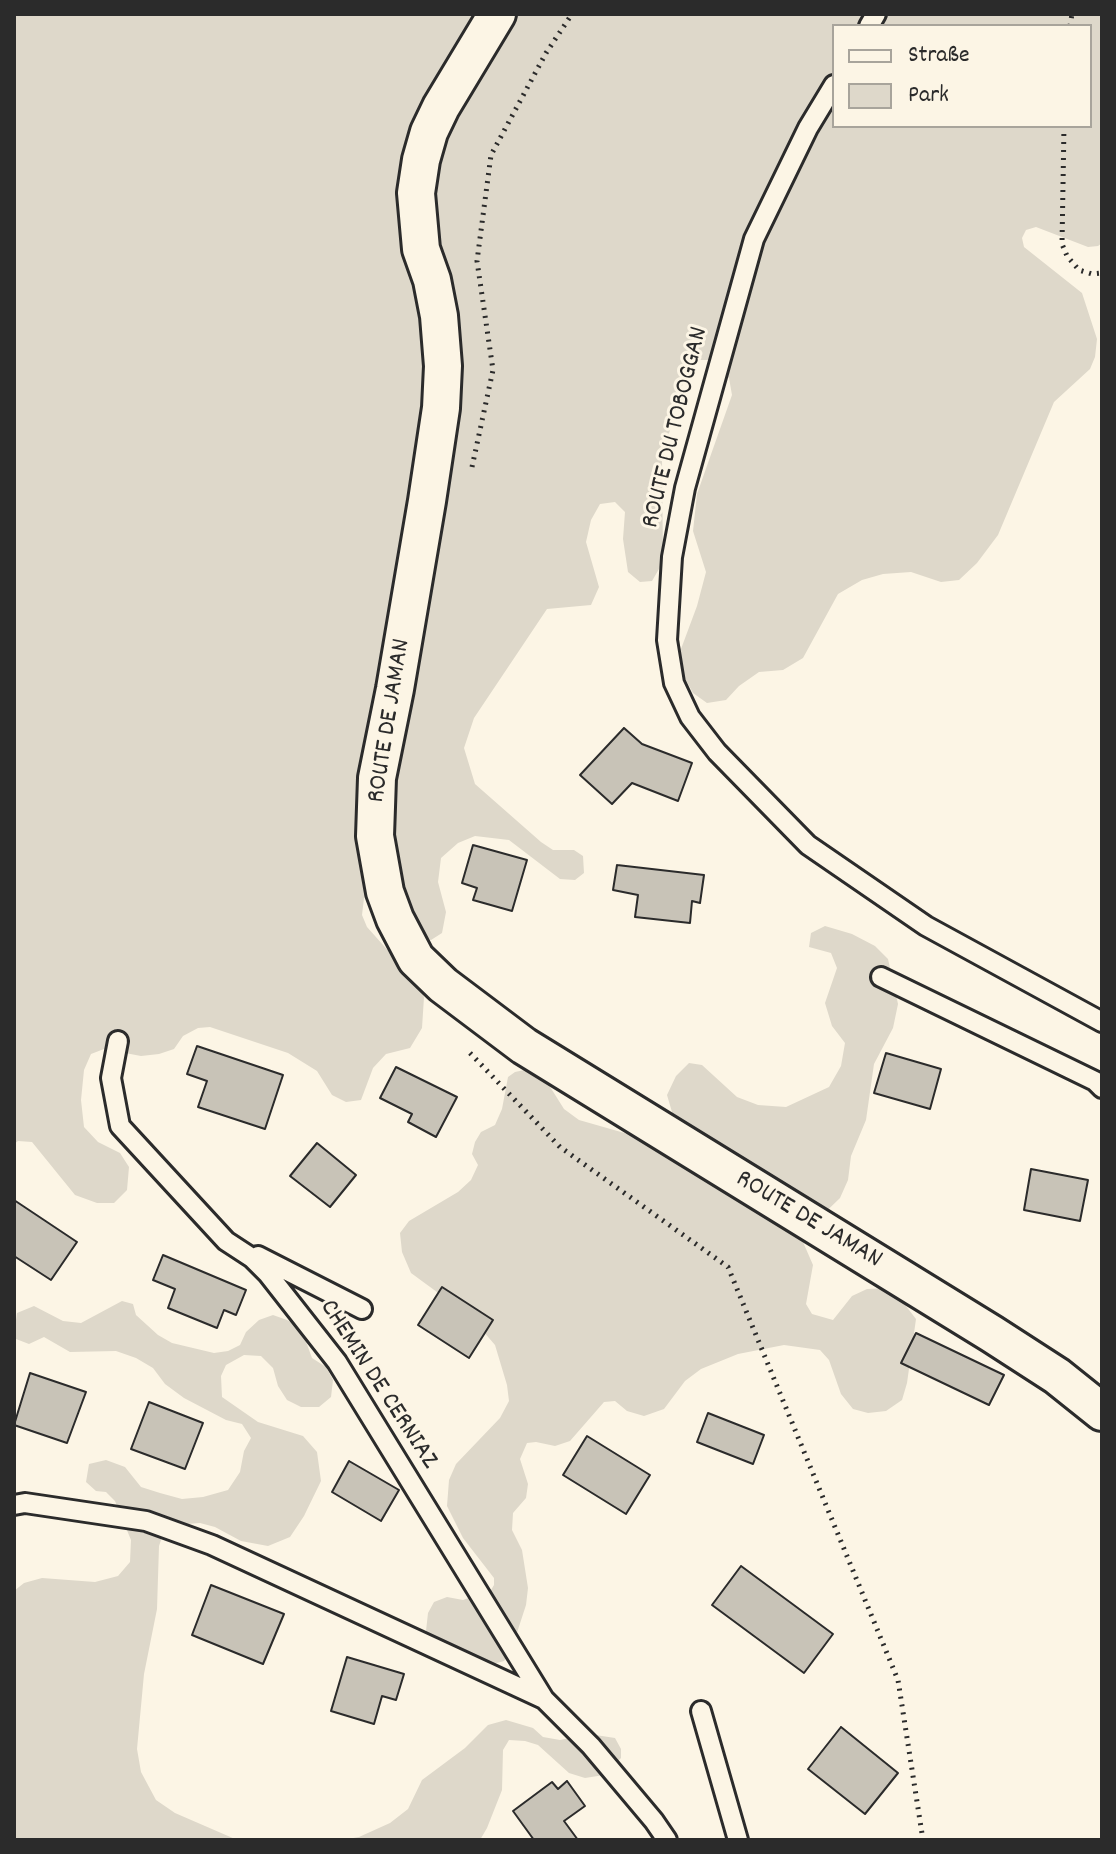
<!DOCTYPE html>
<meta charset="utf-8">
<style>
body{margin:0}
#map{position:relative;width:1116px;height:1854px;overflow:hidden;background:#fcf5e5;font-family:Dekko,sans-serif}
canvas{display:block}
.frame{position:absolute;inset:0;border:16px solid #2b2b2b;pointer-events:none}
.legend{position:absolute;left:832px;top:24px;width:260px;height:104px;box-sizing:border-box;background:#fcf5e5;border:2px solid #a8a49b;margin:0;padding:10px 14px;list-style:none;font-size:24px;color:#2b2b2b}
.legend li{display:flex;align-items:center;gap:16px;height:40px}
.legend b{width:40px;border:2px solid #a8a49b}
</style>
<div id="map">
<canvas width="1116" height="1854"></canvas>
<div class="frame"></div>
<ul class="legend">
<li><b style="height:10px;background:#fcf5e5"></b>Straße</li>
<li><b style="height:22px;background:#ded8ca"></b>Park</li>
</ul>
</div>
<script>
const c = document.querySelector('canvas').getContext('2d');
c.lineJoin = 'round';
function paint(path, color) {
  c.fillStyle = color;
  c.fill(path, 'evenodd');
}
function shape(rows) {
  const path = new Path2D();
  for (const r of rows) {
    path.moveTo(r[0], r[1]);
    for (let i = 2; i < r.length; i += 2) path.lineTo(r[i], r[i + 1]);
  }
  return path;
}
function trace(path, color, width, dash) {
  c.strokeStyle = color;
  c.lineWidth = width;
  c.lineCap = dash ? 'butt' : 'round';
  c.setLineDash(dash || []);
  c.stroke(path);
}
function label(font, color, halo, rows, align = 'center') {
  c.font = font + ' Dekko,sans-serif';
  c.lineWidth = 6;
  c.setLineDash([]);
  c.textBaseline = 'middle';
  c.strokeStyle = halo;
  c.fillStyle = color;
  for (const [text, x, y, turn = 0] of rows) {
    c.save();
    c.translate(x, y);
    c.rotate((+turn || 0) * Math.PI / 180);
    c.textAlign = isNaN(turn) ? turn : align;
    if (halo) c.strokeText(text, 0, 0);
    c.fillText(text, 0, 0);
    c.restore();
  }
}
paint(shape([
 [14,14,1102,14,1102,243,1098,246,1088,247,1036,227,1026,230,1022,238,1024,247,1082,293,1097,339,1095,357,1090,369,1054,402,998,535,977,563,959,580,941,582,911,572,883,574,862,580,838,594,803,658,783,670,759,672,739,686,726,700,707,703,693,693,682,673,681,649,697,606,706,572,693,531,697,494,732,395,729,378,708,360,695,360,686,372,662,459,663,562,652,581,640,582,628,572,623,539,625,512,615,502,600,504,591,520,586,542,599,587,591,605,547,609,474,718,464,748,475,784,541,842,553,850,574,850,583,856,584,873,575,880,560,879,509,840,475,836,458,843,441,858,438,882,446,912,442,933,431,940,417,936,409,913,405,893,398,888,373,890,364,898,362,915,367,927,416,982,424,997,422,1028,410,1048,386,1054,373,1068,361,1100,346,1102,332,1095,317,1071,288,1053,210,1027,198,1028,183,1036,174,1049,159,1054,141,1056,104,1049,91,1054,84,1070,81,1100,84,1127,98,1142,120,1153,129,1167,127,1190,114,1203,97,1203,75,1195,32,1142,18,1141,14,1144],
 [834,26,1090,26,1090,126,834,126],
 [825,926,852,934,875,946,888,959,898,1004,893,1028,874,1064,866,1120,851,1156,848,1180,840,1198,806,1231,803,1242,813,1265,806,1304,812,1314,833,1320,852,1296,867,1289,892,1288,916,1319,907,1383,902,1400,886,1411,868,1413,853,1409,841,1394,829,1360,820,1350,784,1345,738,1354,701,1369,685,1381,664,1409,644,1416,627,1411,615,1401,604,1402,570,1441,555,1446,536,1442,527,1443,520,1459,528,1484,526,1498,513,1513,512,1530,522,1550,528,1588,526,1605,511,1651,504,1661,469,1671,438,1656,426,1631,428,1613,434,1602,447,1597,463,1600,491,1590,494,1585,494,1578,463,1538,447,1506,449,1480,456,1464,500,1418,509,1401,507,1385,495,1345,471,1317,411,1273,402,1252,400,1233,409,1221,458,1192,471,1180,478,1165,472,1154,475,1142,481,1132,495,1125,502,1109,508,1077,515,1072,529,1069,542,1074,564,1109,579,1120,642,1138,670,1125,672,1112,667,1095,676,1076,689,1063,702,1065,737,1097,758,1105,786,1107,829,1087,841,1066,845,1043,832,1026,825,1003,837,968,831,953,809,947,811,933],
 [122,1301,133,1304,136,1315,158,1335,172,1343,214,1353,228,1351,240,1345,246,1332,259,1320,273,1315,287,1320,301,1328,312,1358,326,1367,333,1380,331,1397,319,1407,301,1407,287,1400,278,1386,273,1368,261,1356,244,1355,226,1365,221,1376,222,1397,258,1422,303,1436,317,1452,321,1481,304,1516,290,1537,268,1546,241,1541,215,1527,200,1523,187,1524,163,1534,159,1546,157,1609,144,1674,137,1749,141,1772,156,1800,175,1813,235,1839,248,1840,14,1840,14,1591,24,1583,42,1578,95,1582,118,1576,130,1562,131,1540,115,1501,106,1492,96,1491,86,1482,89,1464,106,1460,125,1467,141,1487,160,1493,182,1499,203,1497,228,1490,240,1472,244,1451,251,1438,242,1424,226,1420,184,1398,165,1384,153,1368,136,1358,116,1351,70,1352,44,1337,29,1344,16,1339,14,1334,17,1313,34,1306,63,1321,81,1323],
 [506,1720,533,1728,543,1737,560,1740,589,1734,615,1738,621,1749,621,1758,604,1775,585,1778,569,1773,538,1745,525,1741,509,1740,503,1750,502,1790,487,1828,480,1840,342,1840,359,1837,390,1823,408,1809,422,1780,465,1748,488,1725]
]), '#ded8ca');
const building = shape([
 [624,728,642,744,692,763,678,801,632,783,612,804,580,775,624,728],
 [473,845,527,860,512,911,473,900,477,888,462,883,473,845],
 [617,865,704,875,700,903,692,901,690,923,635,917,638,895,613,890,617,865],
 [197,1046,283,1075,265,1129,198,1107,207,1081,187,1074,197,1046],
 [886,1053,941,1069,930,1109,874,1093,886,1053],
 [396,1067,457,1097,436,1137,408,1122,412,1114,380,1098,396,1067],
 [317,1143,356,1175,330,1207,290,1176,317,1143],
 [1031,1169,1088,1180,1080,1221,1024,1210,1031,1169],
 [14,1200,77,1242,51,1280,14,1256,14,1200],
 [163,1255,246,1290,236,1315,224,1310,217,1328,168,1308,175,1289,153,1280,163,1255],
 [442,1287,493,1320,469,1358,418,1325,442,1287],
 [916,1333,1004,1375,989,1405,901,1363,916,1333],
 [30,1373,86,1392,67,1443,14,1425,30,1373],
 [149,1402,203,1423,185,1469,131,1449,149,1402],
 [708,1413,764,1435,753,1464,697,1442,708,1413],
 [587,1436,650,1475,626,1514,563,1475,587,1436],
 [349,1461,399,1490,381,1521,332,1492,349,1461],
 [741,1566,833,1634,804,1673,712,1605,741,1566],
 [211,1585,284,1614,263,1664,192,1635,211,1585],
 [347,1657,404,1674,396,1700,382,1696,374,1724,331,1711,347,1657],
 [841,1727,898,1773,865,1814,808,1769,841,1727],
 [567,1781,585,1806,564,1821,578,1840,534,1840,513,1811,552,1782,558,1789,567,1781]
]);
paint(building, '#c8c3b7');
trace(building, '#2b2b2b', 2);
const lane = shape([
 [869,26,876,14],
 [834,85,808,128,754,239,685,488,672,557,667,640,674,683,690,717,717,752,808,845,926,926,1102,1022],
 [881,977,1095,1081,1102,1088],
 [118,1041,111,1078,120,1126,226,1241,252,1258,268,1274,337,1362,544,1699],
 [258,1256,362,1309],
 [14,1505,25,1503,146,1521,212,1545,544,1699,591,1746,654,1821,667,1840],
 [701,1711,738,1840]
]);
const street = shape([
 [497,14,441,107,429,132,421,160,416,193,421,249,432,280,439,316,443,366,441,408,427,501,395,689,377,778,375,836,385,892,395,919,416,959,443,985,524,1046,992,1334,1057,1376,1102,1412]
]);
trace(lane, '#2b2b2b', 24);
trace(street, '#2b2b2b', 42);
trace(shape([
 [1070,26,1072,14],
 [1064,126,1062,244,1067,256,1079,270,1092,274,1102,273],
 [472,467,493,370,477,261,491,155,546,53,572,14],
 [470,1053,560,1147,728,1267,898,1680,923,1840]
]), '#2b2b2b', 5, [2, 6]);
trace(lane, '#fcf5e5', 18);
trace(street, '#fcf5e5', 36);
label('26px', '#2b2b2b', '#fcf5e5', [
 ["ROUTE DU TOBOGGAN",677,428,-76],
 ["ROUTE DE JAMAN",391,721,-81],
 ["ROUTE DE JAMAN",808,1221,31],
 ["CHEMIN DE CERNIAZ",377,1385,57]
]);
</script>
